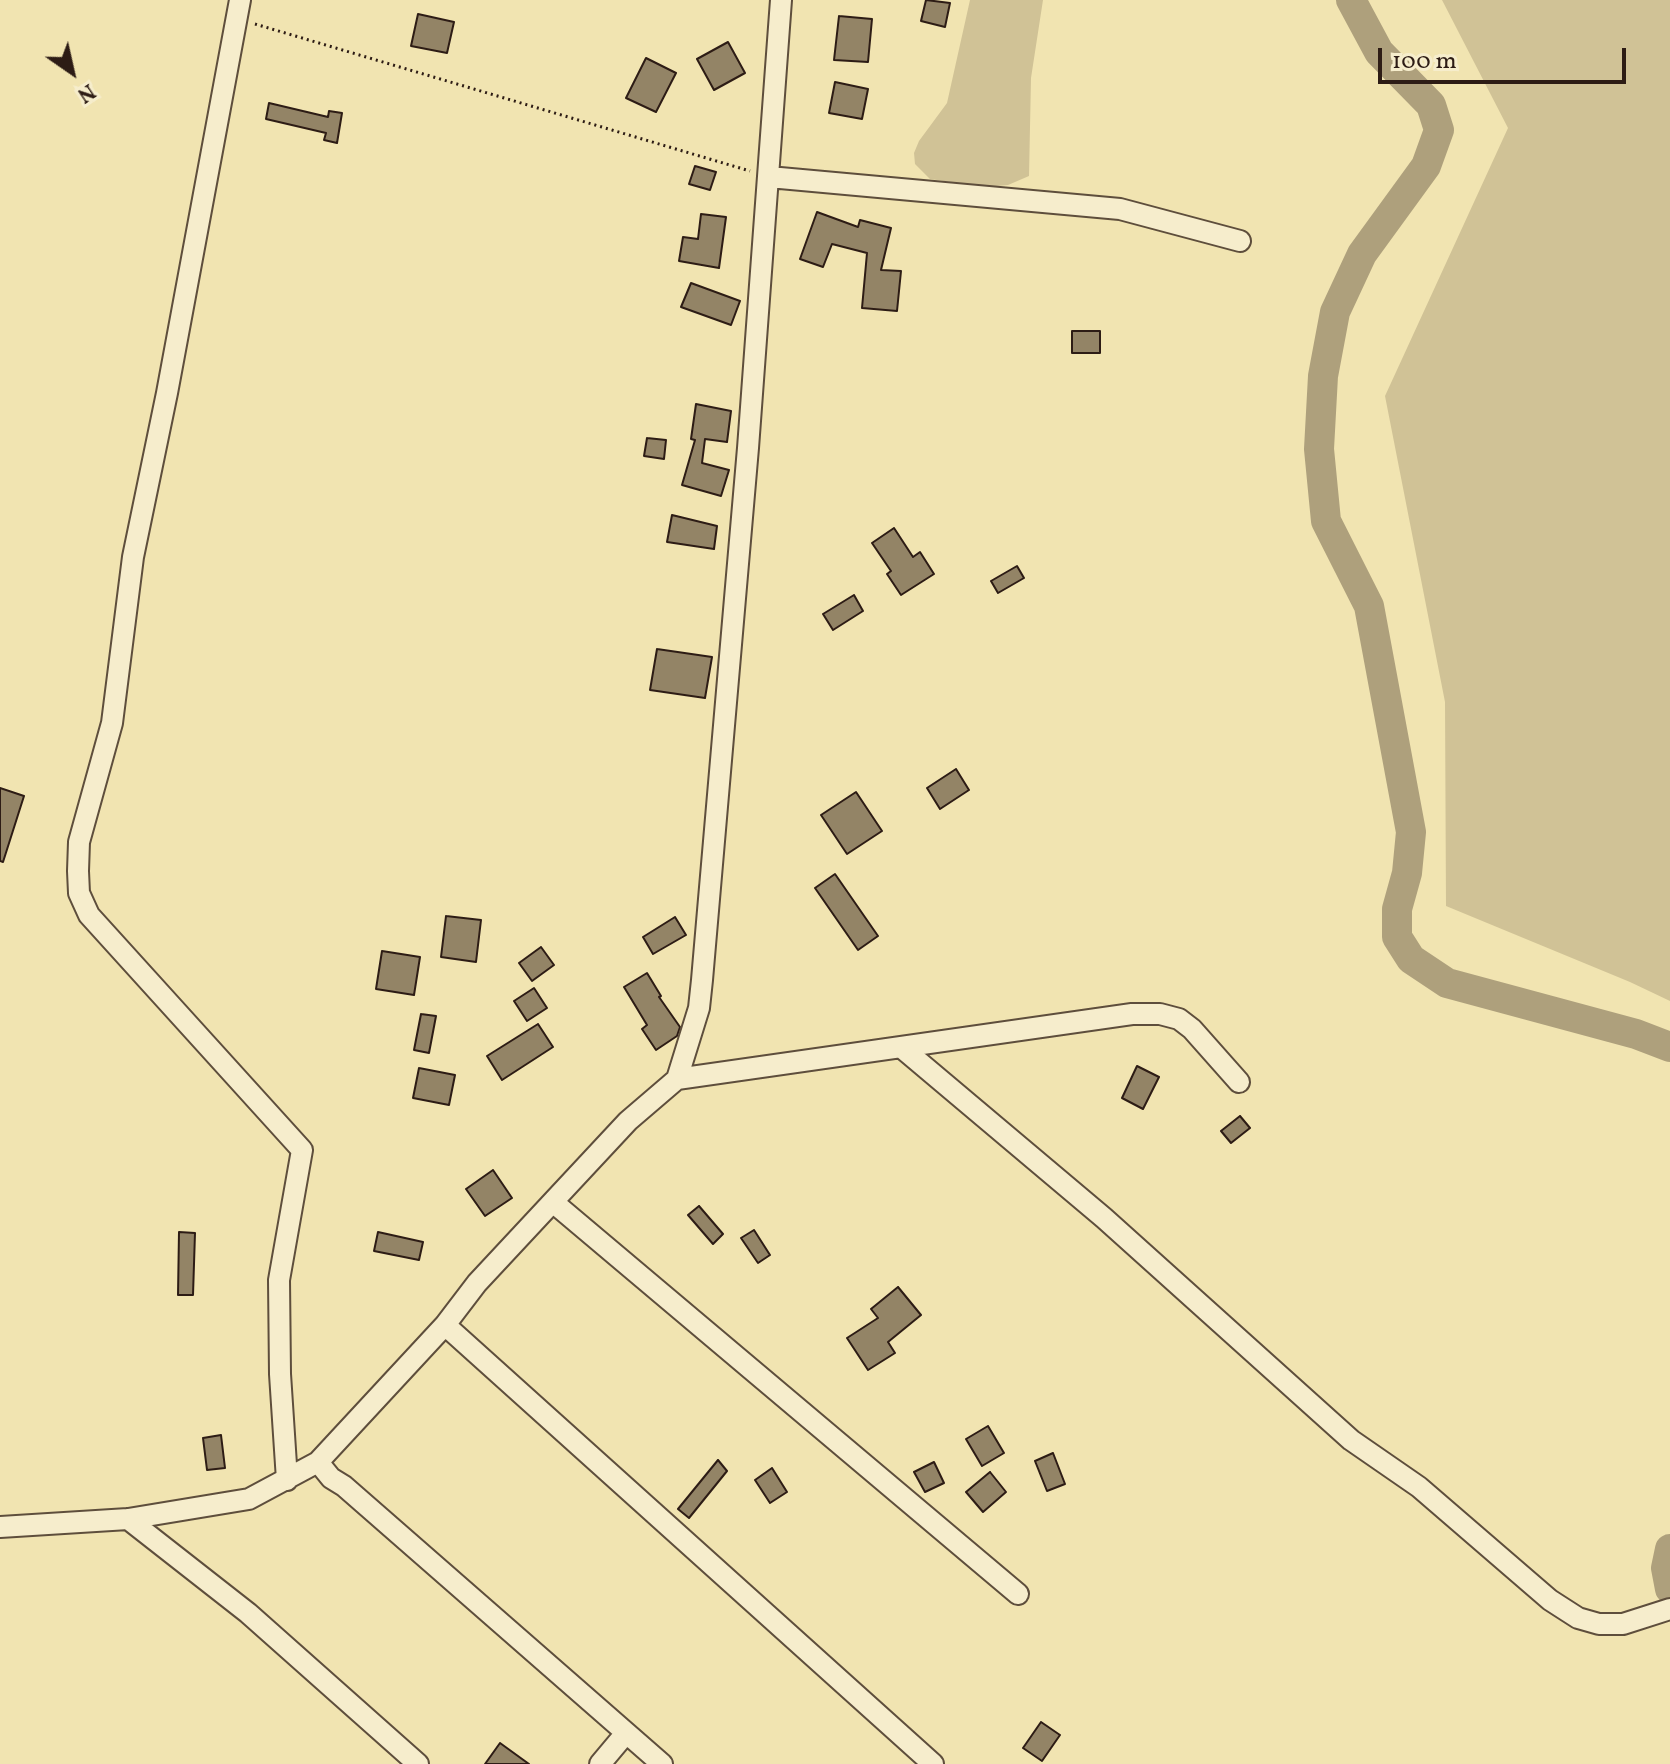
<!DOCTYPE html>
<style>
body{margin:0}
#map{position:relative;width:1670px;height:1764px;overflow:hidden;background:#f1e4b1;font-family:Vollkorn,serif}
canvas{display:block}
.north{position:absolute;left:32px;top:32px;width:80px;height:80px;-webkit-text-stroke:6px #f6edcc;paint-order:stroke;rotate:146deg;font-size:22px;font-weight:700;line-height:32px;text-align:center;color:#2d1c15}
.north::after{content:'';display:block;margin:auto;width:28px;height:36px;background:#2d1c15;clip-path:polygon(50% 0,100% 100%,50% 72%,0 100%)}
.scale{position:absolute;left:1378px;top:48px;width:248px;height:36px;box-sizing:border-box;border:4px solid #2d1c15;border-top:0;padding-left:10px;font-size:24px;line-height:28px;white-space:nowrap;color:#2d1c15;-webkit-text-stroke:6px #f6edcc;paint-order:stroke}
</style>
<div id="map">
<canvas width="1670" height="1764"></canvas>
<div class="north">N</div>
<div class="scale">100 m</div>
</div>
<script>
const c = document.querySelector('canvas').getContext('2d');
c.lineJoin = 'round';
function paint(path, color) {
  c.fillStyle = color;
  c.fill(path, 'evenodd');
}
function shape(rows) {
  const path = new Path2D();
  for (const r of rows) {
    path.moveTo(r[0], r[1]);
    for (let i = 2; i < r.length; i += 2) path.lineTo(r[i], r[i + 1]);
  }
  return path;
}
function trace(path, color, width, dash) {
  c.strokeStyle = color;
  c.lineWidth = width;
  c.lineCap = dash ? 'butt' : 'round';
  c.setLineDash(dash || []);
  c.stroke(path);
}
paint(shape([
 [970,0,1043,0,1031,78,1029,176,1008,185,986,187,930,179,915,164,914,153,919,141,947,103],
 [1442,0,1670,0,1670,1001,1630,982,1446,906,1445,702,1385,396,1508,128]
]), '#d0c296');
trace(shape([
 [1351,0,1379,52,1431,105,1439,130,1426,166,1362,254,1335,312,1323,376,1319,449,1326,521,1369,606,1411,832,1407,873,1397,909,1397,937,1411,959,1447,983,1636,1034,1670,1047],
 [1670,1549,1666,1568,1670,1589]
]), '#aea07c', 30);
const building = shape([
 [926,0,950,3,945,27,921,21,926,0],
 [418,14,454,22,447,53,411,46,418,14],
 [839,16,872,19,868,62,834,60,839,16],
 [728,42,745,73,714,90,697,59,728,42],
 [646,58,676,73,656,112,626,98,646,58],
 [835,82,868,89,862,119,829,113,835,82],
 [269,103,328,117,329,111,342,113,337,143,324,140,326,133,266,119,269,103],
 [695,166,716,172,710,190,689,184,695,166],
 [817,212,858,227,860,220,891,228,881,270,901,271,897,311,862,308,867,253,832,244,823,267,800,259,817,212],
 [701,214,726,217,719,268,679,261,683,237,698,239,701,214],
 [691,283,740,301,731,325,681,307,691,283],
 [1072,331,1100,331,1100,353,1072,353,1072,331],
 [696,404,731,411,727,442,705,439,702,463,729,470,721,496,682,485,695,440,691,439,696,404],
 [647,438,666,440,664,459,644,456,647,438],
 [672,515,717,526,714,549,667,542,672,515],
 [894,528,913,557,920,552,934,574,901,595,887,574,891,571,872,543,894,528],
 [1017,566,1024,578,998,593,991,581,1017,566],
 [854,595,863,611,833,630,823,614,854,595],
 [657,649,712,657,705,698,650,690,657,649],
 [956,769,969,790,940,809,927,788,956,769],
 [0,788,24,796,3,862,0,861,0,788],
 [856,792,882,831,847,854,821,815,856,792],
 [835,874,878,936,858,950,815,888,835,874],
 [446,916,481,920,476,962,441,957,446,916],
 [675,917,686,935,653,954,643,937,675,917],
 [541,947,554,965,532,981,519,963,541,947],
 [382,951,420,957,414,995,376,989,382,951],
 [647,973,661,996,659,997,680,1027,677,1036,656,1050,642,1029,647,1025,624,987,647,973],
 [534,988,547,1008,527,1021,514,1001,534,988],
 [421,1014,436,1016,429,1053,414,1050,421,1014],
 [538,1024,553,1047,502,1080,487,1056,538,1024],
 [1137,1066,1159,1077,1143,1109,1122,1098,1137,1066],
 [419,1068,455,1075,449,1105,413,1098,419,1068],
 [1240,1116,1250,1128,1231,1143,1221,1131,1240,1116],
 [493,1170,512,1198,485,1216,466,1189,493,1170],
 [699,1206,723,1234,713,1244,688,1215,699,1206],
 [754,1230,770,1255,758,1263,741,1238,754,1230],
 [179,1232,195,1233,193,1295,178,1295,179,1232],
 [378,1232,423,1242,419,1260,374,1251,378,1232],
 [898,1287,921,1315,888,1342,895,1353,868,1370,847,1338,878,1318,871,1309,898,1287],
 [988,1426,1004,1453,982,1466,966,1439,988,1426],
 [221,1435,225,1468,207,1470,203,1438,221,1435],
 [1053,1453,1065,1484,1047,1491,1035,1461,1053,1453],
 [718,1460,727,1471,689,1518,678,1509,718,1460],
 [934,1462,944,1483,925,1492,914,1472,934,1462],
 [772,1468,787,1492,770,1503,755,1480,772,1468],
 [990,1472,1006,1492,983,1512,966,1492,990,1472],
 [1041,1722,1060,1735,1042,1761,1023,1748,1041,1722],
 [500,1743,529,1764,485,1764,500,1743]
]);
paint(building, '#938466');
trace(building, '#2d1c15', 2);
const street = shape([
 [240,0,167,393,133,557,112,723,79,842,78,871,79,893,89,915,302,1150,279,1280,280,1374,287,1480],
 [769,177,1120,209,1240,241],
 [901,1047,1104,1218,1351,1440,1419,1487,1550,1600,1578,1618,1599,1624,1623,1624,1670,1609],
 [677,1079,1132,1014,1160,1014,1179,1019,1192,1029,1239,1082],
 [554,1203,1018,1594],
 [445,1325,933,1764],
 [318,1462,331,1478,344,1486,662,1764],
 [128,1519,248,1613,418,1764],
 [0,1527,128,1519,249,1499,318,1462,445,1325,477,1283,628,1121,677,1079,699,1008,702,980,748,448,781,0],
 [600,1764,626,1733]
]);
trace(street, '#5e4e3c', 24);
trace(shape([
 [255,24,750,171]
]), '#2d1c15', 3, [2, 4]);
trace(street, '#f6edcc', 20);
</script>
